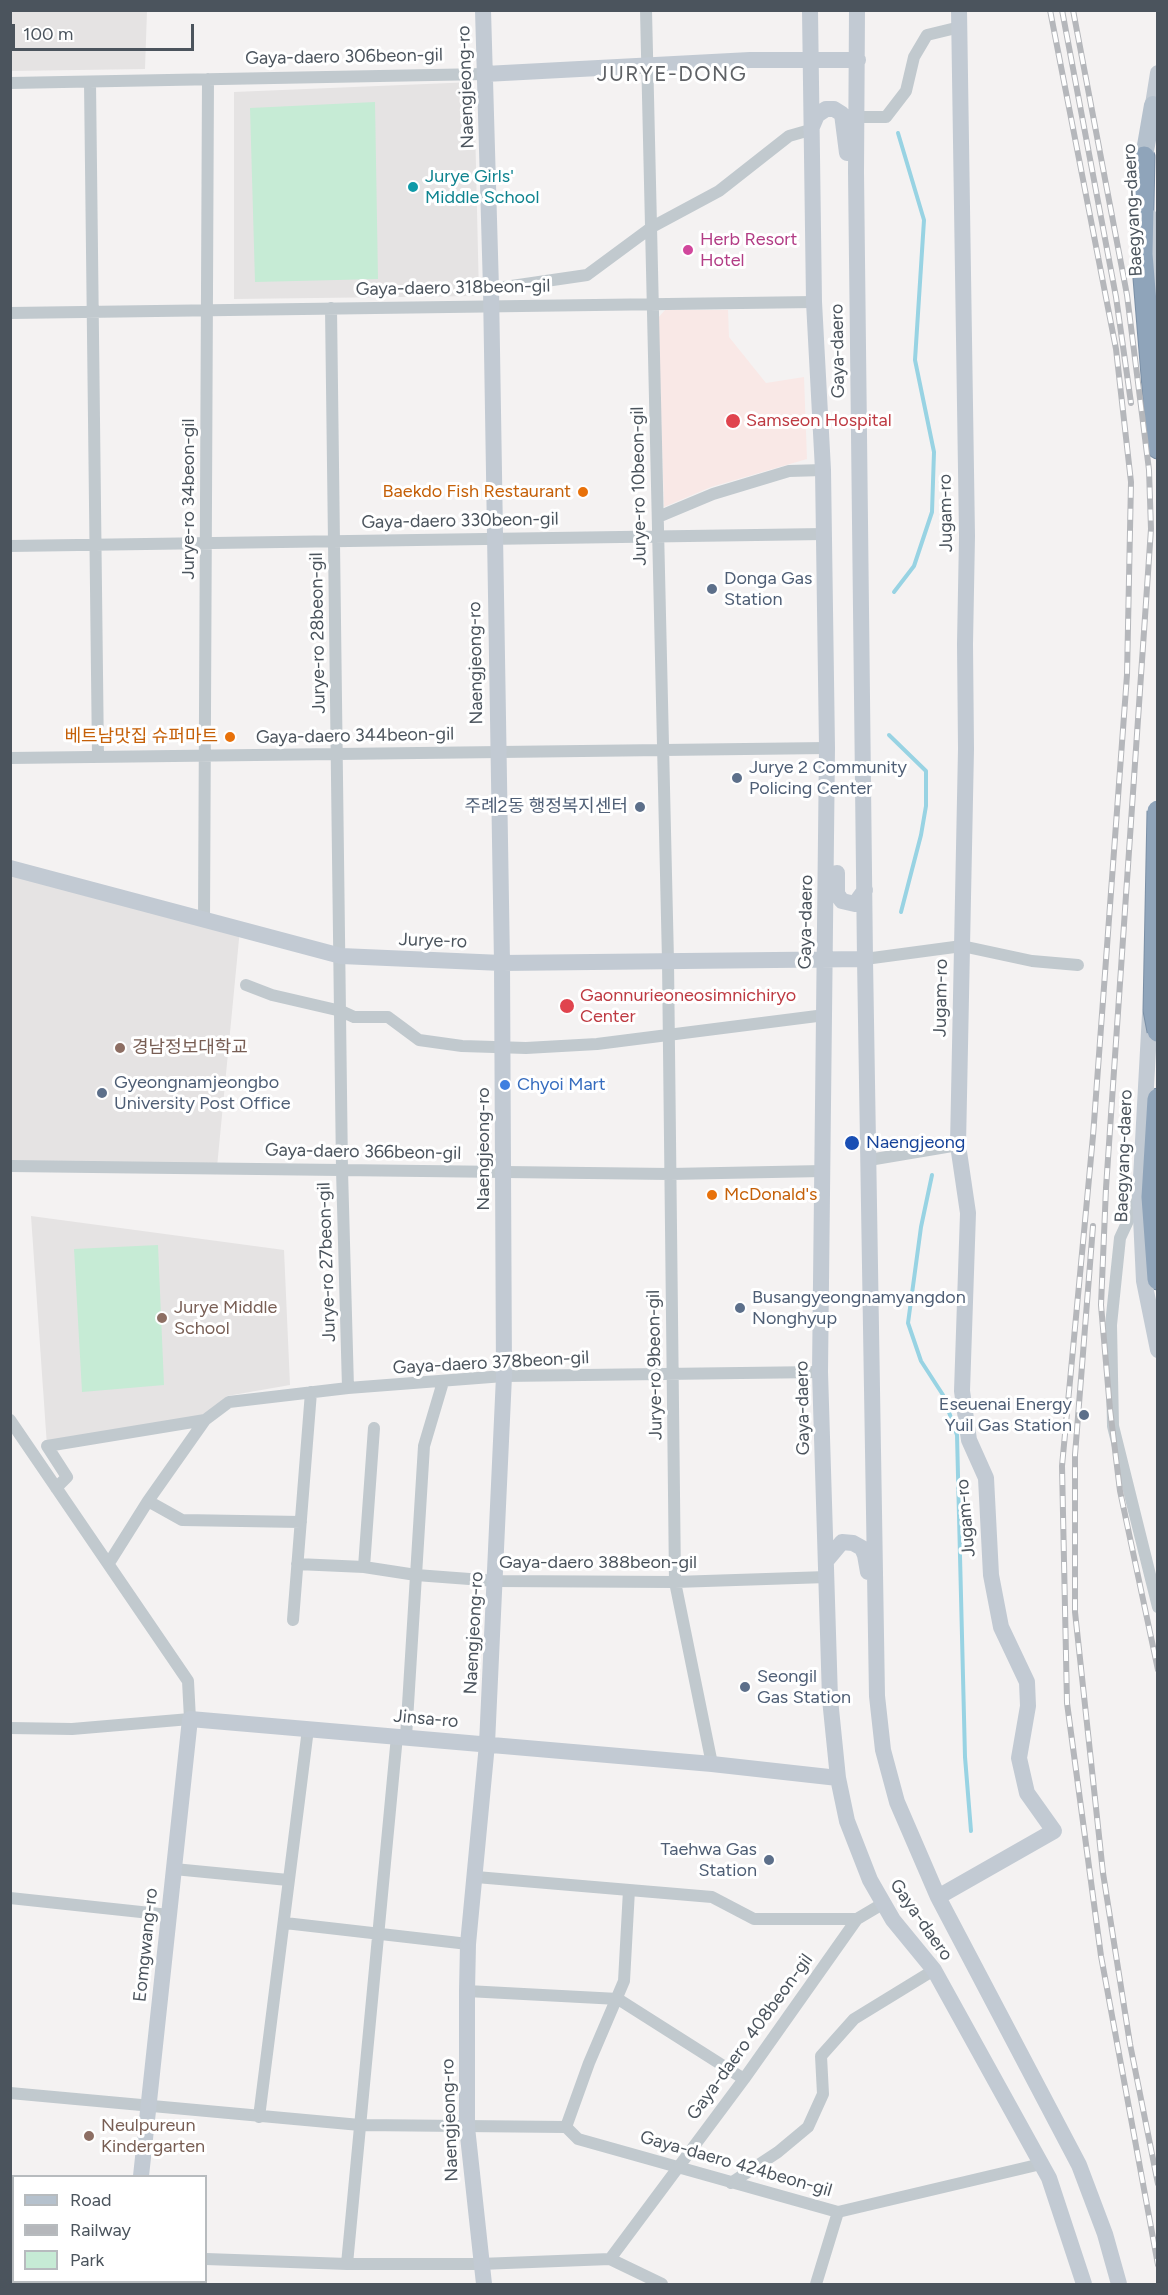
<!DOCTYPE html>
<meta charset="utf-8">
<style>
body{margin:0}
#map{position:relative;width:1168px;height:2295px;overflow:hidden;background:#f4f2f2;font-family:Figtree,sans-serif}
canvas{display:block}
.frame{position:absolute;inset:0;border:12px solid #4b545d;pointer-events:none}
.legend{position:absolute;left:12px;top:2175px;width:195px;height:108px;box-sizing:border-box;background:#fff;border:2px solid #b7bbbe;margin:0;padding:8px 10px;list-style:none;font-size:18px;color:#4b545d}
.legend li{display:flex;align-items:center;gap:12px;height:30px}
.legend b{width:30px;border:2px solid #b7bbbe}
.scale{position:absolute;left:12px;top:24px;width:182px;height:27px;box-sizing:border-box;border:3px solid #4b545d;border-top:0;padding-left:8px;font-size:18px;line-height:21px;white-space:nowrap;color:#4b545d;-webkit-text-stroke:4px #fff;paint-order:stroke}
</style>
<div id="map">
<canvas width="1168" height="2295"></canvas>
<div class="frame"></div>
<ul class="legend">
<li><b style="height:8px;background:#b5c1cd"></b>Road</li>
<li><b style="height:8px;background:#b5b7bb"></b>Railway</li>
<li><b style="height:16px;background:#c6ebd5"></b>Park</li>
</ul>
<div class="scale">100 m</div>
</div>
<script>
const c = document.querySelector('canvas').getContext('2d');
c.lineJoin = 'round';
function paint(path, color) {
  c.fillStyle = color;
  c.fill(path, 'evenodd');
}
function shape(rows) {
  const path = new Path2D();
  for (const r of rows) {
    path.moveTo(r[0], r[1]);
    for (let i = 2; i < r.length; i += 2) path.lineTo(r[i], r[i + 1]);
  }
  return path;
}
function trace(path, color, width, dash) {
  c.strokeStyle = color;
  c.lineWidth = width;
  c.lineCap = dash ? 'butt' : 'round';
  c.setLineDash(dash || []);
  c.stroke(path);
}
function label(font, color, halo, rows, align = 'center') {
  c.font = font + ' Figtree,"Noto Sans KR",sans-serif';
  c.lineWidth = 6;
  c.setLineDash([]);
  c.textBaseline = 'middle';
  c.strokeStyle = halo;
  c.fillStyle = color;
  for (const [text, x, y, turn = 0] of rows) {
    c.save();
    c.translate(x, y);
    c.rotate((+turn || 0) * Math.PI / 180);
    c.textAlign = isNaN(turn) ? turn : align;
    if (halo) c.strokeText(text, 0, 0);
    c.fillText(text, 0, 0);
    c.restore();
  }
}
paint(shape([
 [11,10,147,11,145,69,11,71],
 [474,82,479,296,234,299,234,92],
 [10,868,240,929,217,1167,11,1166],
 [31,1216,284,1250,290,1385,227,1396,205,1420,47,1446]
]), '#e5e3e3');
paint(shape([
 [665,310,728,310,729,337,766,383,804,377,807,459,711,487,664,507,658,318]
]), '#f9e8e6');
paint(shape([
 [375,102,378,279,255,282,250,108],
 [158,1245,164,1385,82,1392,74,1249]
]), '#c6ebd5');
trace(shape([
 [894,592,914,566,932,512,934,452,915,360,924,220,898,133],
 [889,735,926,771,926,806,921,835,901,912],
 [932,1175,921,1227,908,1323,921,1361,943,1395,957,1435,965,1757,971,1831]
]), '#98d3e3', 4);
const highway = shape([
 [1144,157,1142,254,1158,448],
 [1158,1099,1152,1197,1158,1279]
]);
trace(highway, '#7a8fa6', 23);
trace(shape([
 [646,10,668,961,675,1582,712,1764],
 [90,82,98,757],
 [10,83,485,74],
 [856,117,886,117,906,91,914,57,927,35,960,27],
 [491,289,587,275,652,227,719,191,789,136,810,130],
 [331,308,342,1170,348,1388],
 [10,313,814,302],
 [658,517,713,494,789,471,823,470],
 [10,546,824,534],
 [10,758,827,748],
 [204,920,208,79],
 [865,959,962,946,1032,961,1078,965],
 [246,985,272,995,341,1011,354,1017,388,1017,419,1040,462,1046,526,1048,597,1044,825,1015],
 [869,1160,958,1145],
 [10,1166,670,1174,823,1171],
 [1139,1197,1120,1238,1111,1325,1113,1426,1158,1607],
 [10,1420,188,1681,190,1719,72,1729,10,1728],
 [56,1488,67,1477,47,1446,205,1420],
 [148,1501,182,1520,301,1522],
 [109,1563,148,1501,205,1420,229,1402,348,1388,504,1376,820,1372],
 [297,1564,364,1567,416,1575,496,1581,675,1582,827,1577],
 [364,1567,374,1428],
 [293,1620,311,1392],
 [406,1737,424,1446,443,1382],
 [174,1869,288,1880],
 [476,1877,712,1897,754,1919,857,1919],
 [10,1898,169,1915],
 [285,1923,468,1944],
 [467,1991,618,1999,744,2079],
 [10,2093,360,2125,566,2127,578,2139,838,2212,1041,2164],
 [259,2117,308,1729],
 [566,2127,589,2063,624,1981,629,1890],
 [731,2183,778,2152,808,2127,823,2094,821,2056,854,2019,934,1970],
 [206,2259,347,2264,480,2264,610,2259,662,2284],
 [610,2259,744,2079,857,1919,884,1903],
 [347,2264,397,1736],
 [816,2284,838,2212]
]), '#c1c9ce', 12);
trace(shape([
 [483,10,491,289,502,963,504,1376,487,1744,468,1944,467,1991,467,2127,484,2284],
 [810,10,814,302,823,470,827,748,820,1372,830,1699,838,1778,847,1821,870,1880,893,1920,934,1970,1049,2178,1084,2284],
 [857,10,856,172,865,959,877,1696,883,1750,897,1802,938,1897,1079,2165,1105,2234,1119,2284],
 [485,74,750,60,858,60],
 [1151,117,1158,73],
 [811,129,817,115,826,109,834,109,842,114,847,153],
 [1151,218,1158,309],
 [10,868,341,956,502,963,865,959],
 [837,873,837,894,842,901,855,904,865,890],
 [1150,1014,1140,1196,1144,1281,1158,1350],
 [827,1560,842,1542,853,1543,862,1548,865,1555,868,1572],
 [938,1897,1054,1831,1027,1793,1019,1758,1028,1706,1027,1682,1001,1627,991,1575,986,1478,969,1440,962,1391,968,1213,958,1145,966,749,965,644,967,536,959,10],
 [141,2176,190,1719,712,1764,838,1778],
 [129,2284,129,2282]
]), '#c2cad3', 16);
trace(shape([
 [1144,157,1153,105]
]), '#b5c1cd', 18);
trace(highway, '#8fa4ba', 21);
const rail = shape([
 [1050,10,1116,349,1131,482,1127,675,1093,1136,1062,1466,1067,1703,1101,1956,1158,2265],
 [1062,10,1116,297,1131,403],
 [1073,10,1127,295,1149,470,1151,529,1106,1188,1101,1305,1110,1409,1120,1491,1158,1670],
 [1093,1226,1075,1455,1075,1612,1103,1873,1130,2044,1158,2184]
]);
trace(rail, '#b5b7bb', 6);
trace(rail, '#fff', 4, [11]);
const highwayBridge = shape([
 [1158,811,1154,1010,1158,1031]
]);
trace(highwayBridge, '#7a8fa6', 23, []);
trace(highwayBridge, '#8fa4ba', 21);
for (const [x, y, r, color] of [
 [413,187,6,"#0f9aa8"],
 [688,250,6,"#d1479c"],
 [733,421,8,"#e0444e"],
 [583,492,6,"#e8710a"],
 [712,589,6,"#5c6f8a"],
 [230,737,6,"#e8710a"],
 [737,778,6,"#5c6f8a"],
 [640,807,6,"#5c6f8a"],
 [567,1006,8,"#e0444e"],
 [120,1048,6,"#8d6e63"],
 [505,1085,6,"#3f7fe0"],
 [102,1093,6,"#5c6f8a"],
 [852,1143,8,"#1a4fb4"],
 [712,1195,6,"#e8710a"],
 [740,1308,6,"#5c6f8a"],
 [162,1318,6,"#8d6e63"],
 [1084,1415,6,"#5c6f8a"],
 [745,1687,6,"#5c6f8a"],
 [769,1860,6,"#5c6f8a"],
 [89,2136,6,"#8d6e63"]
]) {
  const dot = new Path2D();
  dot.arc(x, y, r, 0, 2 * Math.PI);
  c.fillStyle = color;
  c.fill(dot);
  trace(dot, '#fff', 2);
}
label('18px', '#4b545d', '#fff', [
 ["Gaya-daero 306beon-gil",344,57,-1],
 ["Naengjeong-ro",466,87,-92],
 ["Baegyang-daero",1133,210,-93],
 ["Gaya-daero 318beon-gil",453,288,-1],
 ["Gaya-daero",838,351,-91],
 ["Jurye-ro 10beon-gil",639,486,-91],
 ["Jurye-ro 34beon-gil",189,499,-90],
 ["Jugam-ro",946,513,-91],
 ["Gaya-daero 330beon-gil",460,521,-1],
 ["Jurye-ro 28beon-gil",318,633,-91],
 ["Naengjeong-ro",476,663,-91],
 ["Gaya-daero 344beon-gil",355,736,-1],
 ["Gaya-daero",806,922,-89],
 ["Jurye-ro",433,941,2],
 ["Jugam-ro",941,998,-89],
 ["Naengjeong-ro",484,1149,-90],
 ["Gaya-daero 366beon-gil",363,1152,1],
 ["Baegyang-daero",1124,1156,-88],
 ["Jurye-ro 27beon-gil",327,1262,-92],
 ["Gaya-daero 378beon-gil",491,1363,-3],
 ["Jurye-ro 9beon-gil",655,1365,-91],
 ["Gaya-daero",803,1408,-91],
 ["Jugam-ro",966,1518,-95],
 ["Gaya-daero 388beon-gil",598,1563],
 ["Naengjeong-ro",474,1633,-87],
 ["Jinsa-ro",426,1719,5],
 ["Gaya-daero",921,1920,55],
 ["Eomgwang-ro",146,1945,-84],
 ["Gaya-daero 408beon-gil",750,2037,-54],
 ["Naengjeong-ro",450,2120,-92],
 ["Gaya-daero 424beon-gil",736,2164,16]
]);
label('18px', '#0d838f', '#fff', [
 ["Jurye Girls'",425,177],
 ["Middle School",425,198]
], 'left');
label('18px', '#b23c85', '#fff', [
 ["Herb Resort",700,240],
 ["Hotel",700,261]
], 'left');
label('18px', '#be3a42', '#fff', [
 ["Samseon Hospital",746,421],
 ["Gaonnurieoneosimnichiryo",580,996],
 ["Center",580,1017]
], 'left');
label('18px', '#c56008', '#fff', [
 ["Baekdo Fish Restaurant",571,492],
 ["베트남맛집 슈퍼마트",218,737],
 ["McDonald's",724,1195,"left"]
], 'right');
label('18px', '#4e5e75', '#fff', [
 ["Donga Gas",724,579],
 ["Station",724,600],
 ["Jurye 2 Community",749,768],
 ["Policing Center",749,789],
 ["주례2동 행정복지센터",628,807,"right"],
 ["Gyeongnamjeongbo",114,1083],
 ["University Post Office",114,1104],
 ["Busangyeongnamyangdon",752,1298],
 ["Nonghyup",752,1319],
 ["Eseuenai Energy",1072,1405,"right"],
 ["Yuil Gas Station",1072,1426,"right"],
 ["Seongil",757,1677],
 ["Gas Station",757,1698],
 ["Taehwa Gas",757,1850,"right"],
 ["Station",757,1871,"right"]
], 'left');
label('18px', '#785e54', '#fff', [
 ["경남정보대학교",132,1048],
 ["Jurye Middle",174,1308],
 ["School",174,1329],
 ["Neulpureun",101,2126],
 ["Kindergarten",101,2147]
], 'left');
label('18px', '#366cbe', '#fff', [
 ["Chyoi Mart",517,1085]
], 'left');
label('18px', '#164399', '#fff', [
 ["Naengjeong",866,1143]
], 'left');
c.letterSpacing = '1.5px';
label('21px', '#5f6266', '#fff', [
 ["JURYE-DONG",672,75]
]);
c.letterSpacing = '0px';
</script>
